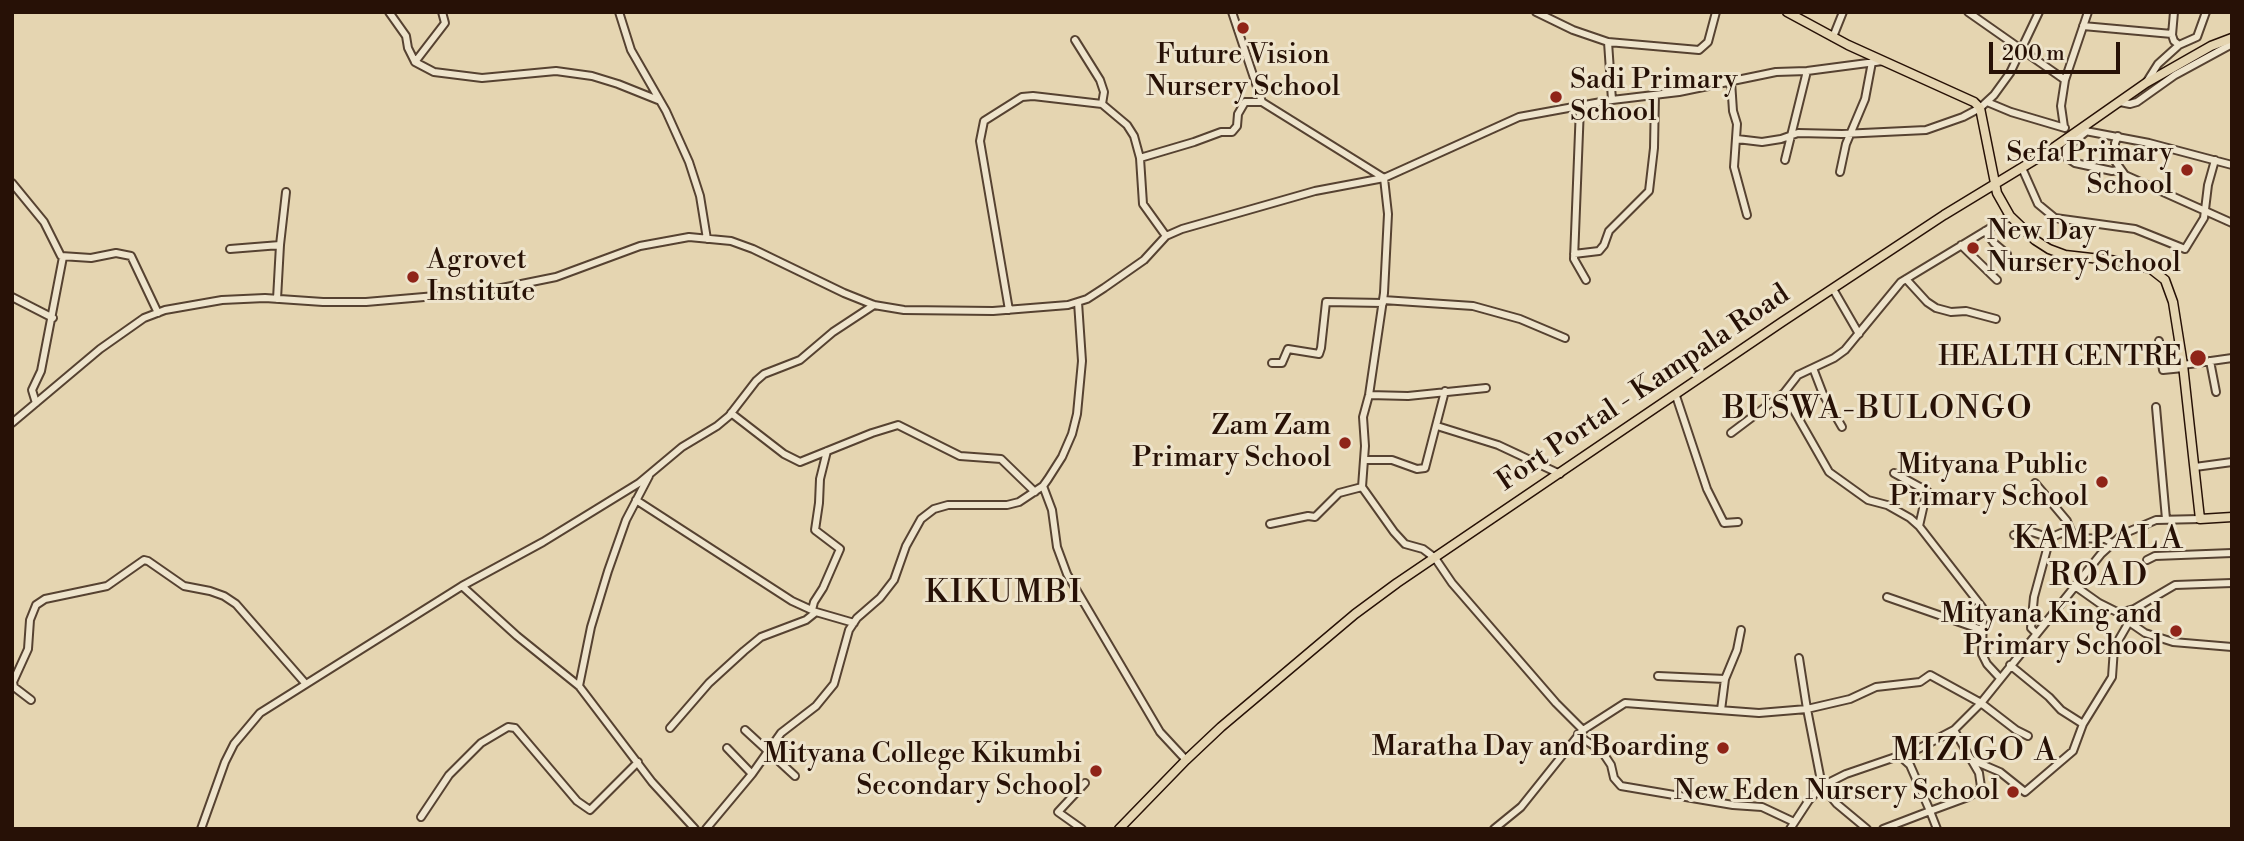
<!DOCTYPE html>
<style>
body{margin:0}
#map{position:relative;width:2244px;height:841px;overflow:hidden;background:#e5d5b1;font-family:"Libre Bodoni",serif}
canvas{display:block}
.frame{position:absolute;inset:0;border:14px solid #271106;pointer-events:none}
.scale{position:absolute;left:1989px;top:42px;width:131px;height:32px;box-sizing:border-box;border:4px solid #271106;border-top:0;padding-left:9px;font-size:21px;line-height:24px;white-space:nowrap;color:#271106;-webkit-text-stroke:5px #eee4cc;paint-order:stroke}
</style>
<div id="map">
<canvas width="2244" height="841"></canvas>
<div class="frame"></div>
<div class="scale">200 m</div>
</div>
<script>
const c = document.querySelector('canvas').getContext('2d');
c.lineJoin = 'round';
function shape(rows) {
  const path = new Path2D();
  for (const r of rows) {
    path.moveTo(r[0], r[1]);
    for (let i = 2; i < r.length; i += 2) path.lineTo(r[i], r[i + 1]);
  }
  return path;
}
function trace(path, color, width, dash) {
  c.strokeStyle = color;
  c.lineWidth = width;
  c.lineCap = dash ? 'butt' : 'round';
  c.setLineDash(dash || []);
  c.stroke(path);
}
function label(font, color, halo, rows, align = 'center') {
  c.font = font + ' "Libre Bodoni",serif';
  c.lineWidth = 6;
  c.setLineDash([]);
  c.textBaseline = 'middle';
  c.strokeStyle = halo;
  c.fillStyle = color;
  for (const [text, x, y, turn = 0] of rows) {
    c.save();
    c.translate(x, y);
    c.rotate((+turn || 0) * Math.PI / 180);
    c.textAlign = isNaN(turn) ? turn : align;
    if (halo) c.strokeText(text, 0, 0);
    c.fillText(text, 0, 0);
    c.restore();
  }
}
const minor = shape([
 [389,12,406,36,408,48,415,62,434,72,482,78,556,71,592,76,618,84,658,100],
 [619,12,631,50,666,111,689,162,700,196,707,239],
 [1232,12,1262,102,1384,178,1388,214,1384,293,1369,395,1363,417,1365,446,1362,487,1394,532,1405,544,1423,549,1435,558,1452,583,1556,703,1583,730,1625,703,1759,713,1807,709,1822,786,1837,804,1867,829],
 [1536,12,1573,30,1608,42,1699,50,1708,42,1716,12],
 [1968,12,2065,80],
 [2083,26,2172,34],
 [1833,37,1843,12],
 [1075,40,1100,80,1104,92,1102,104],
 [1608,42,1612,100],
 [2179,45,2197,37,2206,12],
 [415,62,445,23,442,12],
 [1731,81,1733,111,1737,124,1734,167,1747,215],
 [2146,83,2158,64,2179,45,2174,41,2172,35,2174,12],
 [1987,102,2011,112,2065,128],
 [2120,102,2130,104,2137,102,2175,75,2232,44],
 [1580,107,1574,259,1586,280],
 [2064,127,2061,106,2065,80,2088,12],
 [2080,130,2149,143,2232,165],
 [2087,131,2066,148,2066,157,2075,163,2112,171,2119,170],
 [2118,136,2115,143,2115,161,2125,175,2232,223],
 [1737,139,1762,142,1781,139,1798,133,1842,134,1926,130,1963,117,1980,108,1994,95,2010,73,2039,12],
 [1140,158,1194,142,1221,132,1232,132,1237,126,1238,114,1245,102,1262,102],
 [1785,160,1807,71],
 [2022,168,2038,204,2055,218,2135,229,2185,249,2204,218,2208,185,2215,160],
 [1840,172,1846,144,1865,99,1872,62],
 [12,183,44,222,61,256,91,258,116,253,131,256,158,313],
 [1985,231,1994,243,2007,254],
 [280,245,286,192],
 [1961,245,1997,280],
 [230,249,280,245,277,299],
 [1574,254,1599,251,1604,245,1609,231,1649,191,1654,148,1655,95],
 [1906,279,1927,302,1936,308,1951,312,1966,311,1996,319],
 [1833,289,1859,334],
 [12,297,53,318],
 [1383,300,1473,306,1520,319,1565,338],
 [1009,310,980,141,984,121,1022,97,1033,96,1102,104,1127,125,1134,136,1140,158,1143,204,1166,236],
 [2159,341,2163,370,2183,368],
 [2210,361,2216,392],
 [1272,363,1282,363,1288,349,1319,354,1321,348,1326,302,1383,303],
 [2183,365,2232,358],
 [1813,368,1823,394,1842,427],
 [1369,395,1408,396,1486,388],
 [1676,396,1707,489,1724,523,1738,522],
 [36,403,32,390,41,371,63,257],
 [2156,407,2166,519],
 [731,413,784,454,800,462,872,433,898,425,960,456,1001,459,1035,492],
 [12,423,100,349,144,318,165,310,222,300,265,298,323,302,366,302,482,292,556,277,640,246,689,237,731,241,753,249,844,293,874,305,904,310,993,311,1068,305,1087,299,1104,288,1144,260,1166,236,1182,229,1315,191,1384,178,1519,117,1612,100,1679,92,1776,72,1807,71,1883,61],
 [1437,426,1498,445,1560,474],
 [1731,433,1784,393],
 [1364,460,1392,460,1417,469,1425,468,1445,391],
 [2195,467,2232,462],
 [1894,473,1927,491,1919,526],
 [2035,483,2067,521,2073,536,2079,538,2105,539,2112,543],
 [1043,486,1052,510,1057,547,1067,574,1160,732,1186,760],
 [636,500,792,601,816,612,854,623],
 [1270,524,1308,516,1315,517,1339,493,1362,487],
 [2014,535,2032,532,2050,538,2061,533,2073,536],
 [2147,560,2155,556,2232,553],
 [462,586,517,636,579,686,652,782,695,829],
 [2075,586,2099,603,2119,613,2134,609,2175,585,2232,583],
 [1887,597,1982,630],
 [812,610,814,602,823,588,840,549,815,530,819,503,820,479,827,451],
 [2129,622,2145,633,2173,642,2232,647],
 [2036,633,2031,628,2034,597,2050,538],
 [1799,658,1807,709,1850,699,1876,687,1920,682,1930,675,1981,703,2016,730,2028,736],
 [1658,676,1725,679],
 [1999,677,1987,664,1982,654,1983,614,1982,607,1919,526,1910,518,1887,505,1868,500,1829,472,1784,393,1798,375,1834,358,1845,350,1901,282,2010,216],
 [579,686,591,627,608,571,626,520,649,476],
 [31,700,14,687,13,682,28,649,30,620,36,605,45,599,107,586,144,560,148,561,184,586,210,591,224,596,236,604,305,683],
 [1721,710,1725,679,1737,650,1741,630],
 [2083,724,2112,677,2114,648,2129,622,2119,613],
 [670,728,709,683,744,651,761,637,806,620,816,612],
 [745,730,795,776],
 [1578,734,1583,739,1601,750,1611,765,1614,778,1621,786,1733,805,1762,807,1794,822],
 [727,748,752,774],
 [1972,760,2000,772,2025,792,2073,751,2083,724,2061,710,2049,697,2010,665],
 [421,817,449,775,481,743,508,727,515,728,577,801,590,810,638,762],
 [201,829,225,762,234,744,260,713,462,586,543,542,639,483,682,447,717,426,729,416,756,381,764,374,800,360,833,332,874,305],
 [706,829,752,774,781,733,816,706,834,684,849,630,857,618,880,598,894,580,906,546,921,519,934,509,948,505,1007,505,1019,502,1043,486,1048,479,1062,457,1072,434,1077,414,1082,361,1078,302],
 [1082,829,1058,812,1085,783],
 [1494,829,1521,807,1581,732],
 [1790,829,1809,800,1822,786,1846,774,1916,750,1954,730,1981,703,2101,554,2123,534,2156,520,2200,519],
 [1883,829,1930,811,1910,765,1899,755],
 [1937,829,1930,811,1968,797,1977,792,1981,787,1979,773,1954,730]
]);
const major = shape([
 [1787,12,1848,45,1974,102,1980,108,1997,193,2010,216,2035,240,2049,249,2065,255,2118,261,2151,269,2165,280,2173,302,2183,365,2200,519,2232,517],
 [1119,829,1186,760,1221,727,1355,614,1397,583,1782,322,1944,215,2046,153,2146,83,2211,46,2232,38]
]);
trace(minor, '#564231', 10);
trace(major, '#271106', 11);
trace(minor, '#eee4cc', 6);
trace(major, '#e5d5b1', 8);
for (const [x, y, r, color] of [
 [1243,28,7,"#8f2418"],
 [1556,97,7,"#8f2418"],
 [2187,170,7,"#8f2418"],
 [1973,248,7,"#8f2418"],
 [413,277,7,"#8f2418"],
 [2198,358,9,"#8f2418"],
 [1345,443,7,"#8f2418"],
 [2102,482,7,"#8f2418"],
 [2176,631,7,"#8f2418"],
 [1723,748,7,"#8f2418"],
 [1096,771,7,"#8f2418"],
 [2013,792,7,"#8f2418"]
]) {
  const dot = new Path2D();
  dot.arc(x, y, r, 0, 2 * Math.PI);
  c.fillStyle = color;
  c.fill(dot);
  trace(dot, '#eee4cc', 2.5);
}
label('28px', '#271106', '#eee4cc', [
 ["Future Vision",1243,56,"center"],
 ["Nursery School",1243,88,"center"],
 ["Sadi Primary",1570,81,"left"],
 ["School",1570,113,"left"],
 ["Sefa Primary",2173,154],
 ["School",2173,186],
 ["New Day",1987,232,"left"],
 ["Nursery School",1987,264,"left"],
 ["Agrovet",427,261,"left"],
 ["Institute",427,293,"left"],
 ["HEALTH CENTRE",2182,358],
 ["Zam Zam",1331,427],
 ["Primary School",1331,459],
 ["Mityana Public",2088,466],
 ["Primary School",2088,498],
 ["Mityana King and",2162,615],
 ["Primary School",2162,647],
 ["Maratha Day and Boarding",1709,748],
 ["Mityana College Kikumbi",1082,755],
 ["Secondary School",1082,787],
 ["New Eden Nursery School",1999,792]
], 'right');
label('28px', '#271106', '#eee4cc', [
 ["Fort Portal - Kampala Road",1644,389,-34]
]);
c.letterSpacing = '2px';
label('32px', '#271106', '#eee4cc', [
 ["BUSWA-BULONGO",1878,410],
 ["KAMPALA",2099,540],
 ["ROAD",2099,577],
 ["KIKUMBI",1004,594],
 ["MIZIGO A",1975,752]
]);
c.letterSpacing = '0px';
</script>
